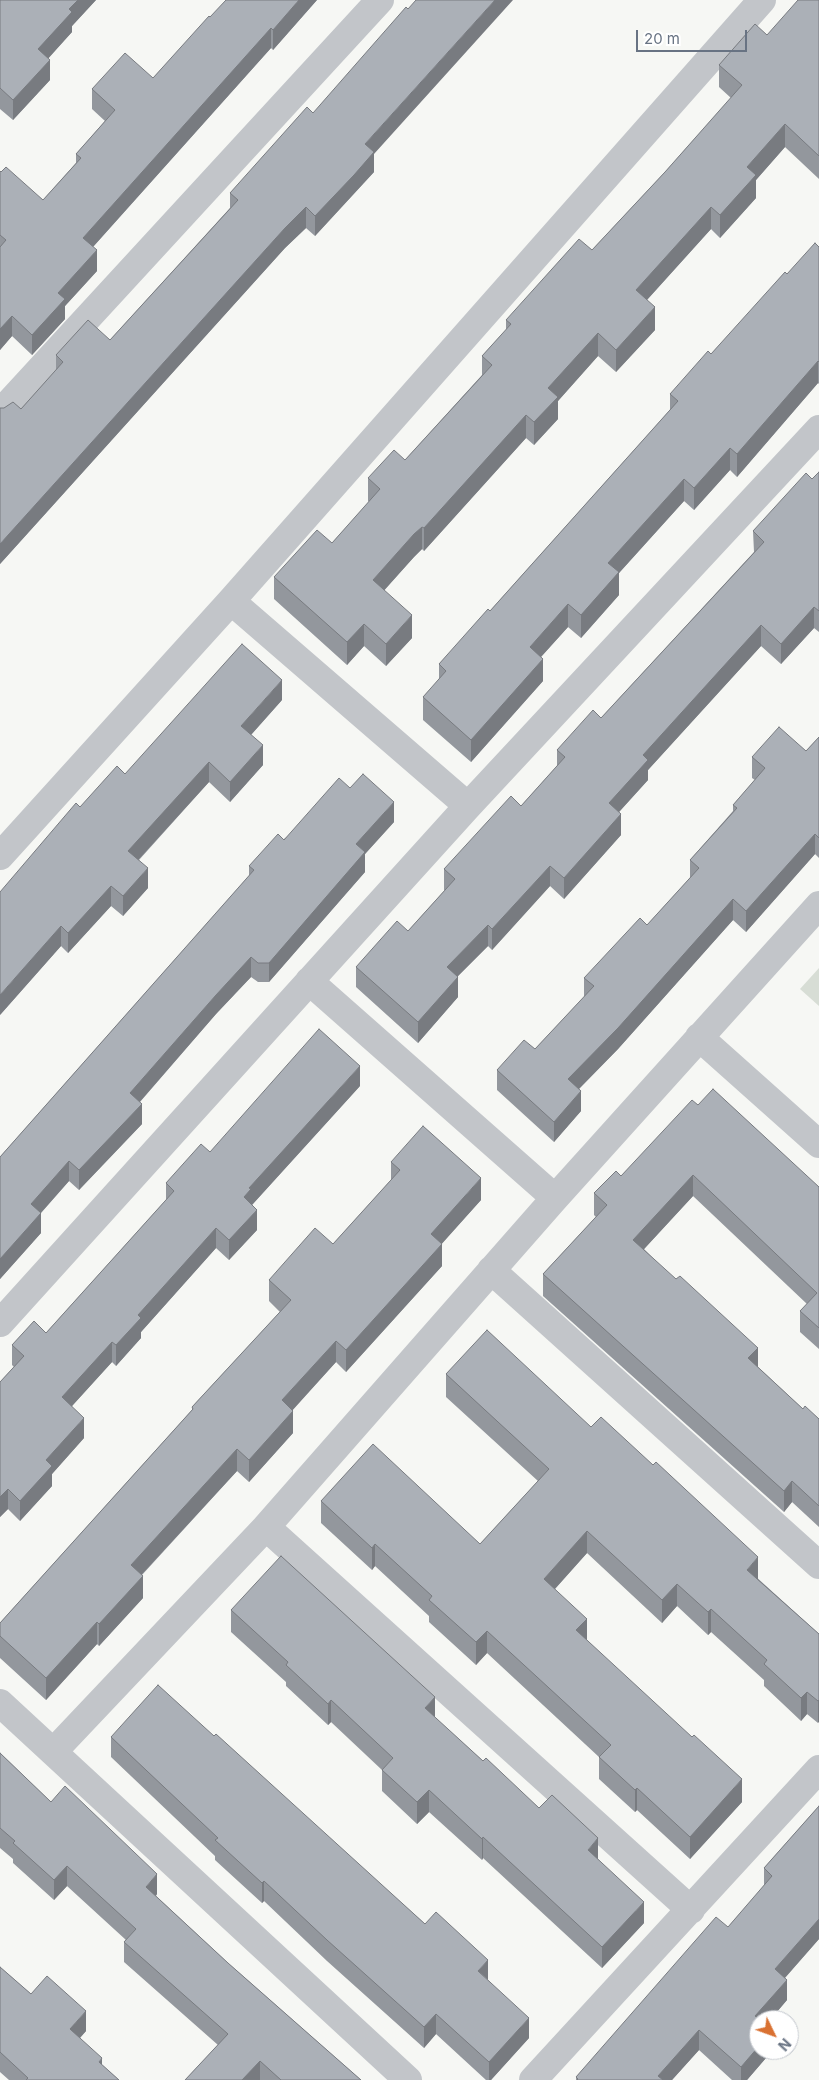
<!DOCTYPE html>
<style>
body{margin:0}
#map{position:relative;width:819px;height:2080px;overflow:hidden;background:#f6f7f4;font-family:Inter,sans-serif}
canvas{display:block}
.north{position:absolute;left:749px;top:2010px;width:50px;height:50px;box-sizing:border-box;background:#fff;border:1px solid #c3c7cd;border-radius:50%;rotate:132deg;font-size:14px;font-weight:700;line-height:20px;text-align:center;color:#687383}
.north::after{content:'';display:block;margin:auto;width:18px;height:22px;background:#d97132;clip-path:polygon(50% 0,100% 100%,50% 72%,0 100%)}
.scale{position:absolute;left:636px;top:30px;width:111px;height:22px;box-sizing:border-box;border:2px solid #687383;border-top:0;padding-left:6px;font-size:15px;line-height:18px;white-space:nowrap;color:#687383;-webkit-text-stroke:4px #fff;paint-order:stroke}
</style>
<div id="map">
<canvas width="819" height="2080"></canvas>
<div class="north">N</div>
<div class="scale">20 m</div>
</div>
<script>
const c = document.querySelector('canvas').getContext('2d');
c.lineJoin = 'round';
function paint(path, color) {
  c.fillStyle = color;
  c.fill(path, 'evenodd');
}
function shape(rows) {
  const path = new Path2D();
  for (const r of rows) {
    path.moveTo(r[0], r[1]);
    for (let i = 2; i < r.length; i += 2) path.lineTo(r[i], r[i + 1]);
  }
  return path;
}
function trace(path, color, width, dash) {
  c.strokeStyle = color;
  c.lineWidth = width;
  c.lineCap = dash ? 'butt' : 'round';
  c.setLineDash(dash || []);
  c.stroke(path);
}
paint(shape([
 [819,968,819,1006,800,989]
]), '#d7ddd5');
trace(shape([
 [0,413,380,0],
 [231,601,468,806],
 [0,856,231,601,762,0],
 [309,981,555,1198],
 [699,1037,819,1144],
 [491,1270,819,1565],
 [0,1323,468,806,819,429],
 [0,1703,408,2080],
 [54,1751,266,1527],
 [691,1910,266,1527,555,1198,819,905],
 [533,2080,819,1769]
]), '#c2c5c9', 28);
paint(shape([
 [0,0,96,0,72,26,72,32,48,58,50,80,13,120,0,109],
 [317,0,273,50,271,48,93,247,97,271,65,306,65,319,32,355,12,336,0,350,0,171,43,200,76,163,76,154,105,121,92,109,92,89,153,78,210,17],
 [819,0,819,179,785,147,756,180,756,198,720,238,711,229,647,300,655,330,616,372,598,356,558,401,558,419,534,445,526,438,424,551,422,549,414,557,384,590,412,638,386,666,364,646,347,665,274,599,274,577,332,543,369,502,368,501,368,478,405,460,482,375,482,356,506,330,506,320,592,250,665,172,731,98,719,87,719,65,767,35],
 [313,113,374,154,374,172,315,236,306,228,285,248,0,564,21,409,56,371,56,355,110,340,230,208,230,193],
 [819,247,819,384,818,383,737,477,730,470,694,510,684,501,619,573,619,595,581,638,568,627,541,657,543,681,471,762,423,720,423,697,439,680,439,664,490,611,670,410,670,394,711,354,787,274],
 [819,472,819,632,814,628,781,664,761,646,648,770,648,780,619,812,621,835,564,899,550,886,492,950,488,946,458,976,458,997,418,1043,356,987,356,967,408,931,445,890,444,890,444,869,521,806,557,766,557,750,601,718,754,552,753,531,812,479],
 [282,700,251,735,263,765,230,802,209,782,139,860,148,888,123,916,111,906,68,953,61,946,0,1015,80,807,125,774],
 [819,737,819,858,815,854,746,932,733,920,618,1049,579,1089,581,1111,554,1142,497,1090,497,1070,535,1049,584,997,584,978,647,925,690,878,690,860,733,811,733,805,755,780,752,778,752,757,806,751],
 [350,788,394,822,365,854,365,872,269,982,258,982,251,977,216,1014,140,1102,142,1124,79,1190,69,1181,41,1213,41,1233,0,1279,0,1157,249,876,249,866],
 [360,1086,252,1205,257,1230,229,1260,216,1248,141,1332,141,1338,116,1366,112,1362,72,1406,84,1438,52,1474,52,1486,20,1521,8,1509,0,1517,0,1382,14,1367,12,1365,12,1345,46,1333,166,1200,166,1183,210,1152],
 [698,1105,819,1187,819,1349,800,1332,800,1311,807,1304,693,1196,644,1249,758,1367,803,1409,819,1419,819,1527,792,1502,784,1512,543,1296,543,1274,596,1217,594,1215,594,1193,621,1176],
 [391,1162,481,1200,441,1244,442,1266,346,1372,336,1362,292,1410,293,1433,249,1482,237,1471,142,1575,143,1598,99,1646,97,1644,46,1700,0,1658,0,1623,192,1410,192,1407,280,1312,269,1301,269,1280,333,1244,391,1180],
 [446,1374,591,1427,819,1634,818,1723,807,1714,801,1721,764,1686,764,1680,711,1632,708,1635,677,1606,662,1623,587,1553,555,1589,587,1640,742,1802,690,1859,637,1810,635,1812,599,1779,599,1757,487,1653,476,1665,429,1622,429,1616,375,1566,372,1570,321,1523,321,1501,480,1544,538,1481,446,1397],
 [231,1610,435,1718,483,1761,539,1808,598,1859,644,1923,602,1968,483,1858,482,1860,429,1812,417,1824,382,1791,382,1770,331,1722,328,1725,286,1686,286,1682,231,1632],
 [214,1736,488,1980,529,2038,491,2080,486,2080,436,2034,424,2048,327,1961,264,1901,262,1903,215,1860,215,1856,111,1757,111,1737],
 [0,1753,51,1802,157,1894,156,1896,228,1963,361,2080,185,2080,218,2045,124,1962,124,1942,126,1940,67,1886,54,1900,13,1863,13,1859,0,1848],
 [819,1806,819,1939,785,1978,787,2000,770,2020,759,2020,772,2051,747,2080,732,2080,699,2050,672,2080,576,2080,576,2077,728,1927,764,1886,764,1868],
 [0,1967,31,1994,86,2031,80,2038,102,2065,119,2080,9,2080,0,2072]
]), '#93979d');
paint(shape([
 [78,0,96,0,72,26,72,32,38,70,38,49,69,9],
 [299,0,317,0,273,50,273,30],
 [495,0,513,0,374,154,374,172,315,236,315,216,365,144],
 [271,28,271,48,83,258,83,238],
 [50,60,50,80,13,120,13,100],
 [785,124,785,147,756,180,756,198,720,238,720,215,747,167],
 [306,207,306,228,285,248,0,564,0,544,285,228],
 [711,207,711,229,636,312,636,290],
 [97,250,97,271,65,306,65,319,32,355,32,335,58,293],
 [655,307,655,330,616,372,616,350],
 [12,316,12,336,0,350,0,329],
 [598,333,598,356,558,401,558,419,534,445,534,422,548,388],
 [818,361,818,383,737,477,737,454],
 [526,415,526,438,424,551,424,528],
 [730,448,730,470,694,510,694,488],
 [684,479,684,501,619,573,619,595,581,638,581,615,608,563],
 [422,527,422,549,414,557,373,603,373,580,414,534],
 [568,604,568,627,530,669,530,647],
 [814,607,814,628,781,664,781,644],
 [412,615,412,638,386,666,386,644],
 [364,624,364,646,347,665,347,642],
 [761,625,761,646,648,770,648,780,609,823,609,803,643,755],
 [543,659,543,681,471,762,471,740],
 [282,680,282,700,241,746,241,726],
 [263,745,263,765,230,802,230,782],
 [209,762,209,782,128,871,128,851],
 [394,802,394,822,365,854,365,872,269,982,269,963,356,844],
 [621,814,621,835,564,899,564,878],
 [815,834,815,854,746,932,746,911],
 [550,866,550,886,492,950,492,929],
 [148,868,148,888,123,916,123,896],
 [111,886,111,906,68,953,68,933],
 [733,899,733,920,618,1049,568,1100,568,1079],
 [488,925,488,946,447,987,447,967],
 [61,926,61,946,0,1015,0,995],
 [251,957,251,977,216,1014,130,1113,130,1093,216,995],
 [458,977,458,997,418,1043,418,1022],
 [360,1066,360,1086,251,1206,244,1197,249,1188],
 [581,1091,581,1111,554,1142,554,1122],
 [142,1104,142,1124,79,1190,79,1170],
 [69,1161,69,1181,31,1224,31,1204],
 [693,1175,693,1196,633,1261,633,1240],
 [481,1178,481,1200,431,1256,431,1234],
 [257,1210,257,1230,229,1260,229,1240],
 [41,1213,41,1233,0,1279,0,1259],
 [216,1228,216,1248,141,1332,141,1338,116,1366,116,1345,138,1315],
 [442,1244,442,1266,346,1372,346,1350],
 [336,1341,336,1362,282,1422,282,1400],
 [112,1342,112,1362,62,1417,62,1397],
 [758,1348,758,1369,748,1358],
 [293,1411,293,1433,249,1482,249,1460],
 [84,1418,84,1438,52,1474,52,1486,20,1521,20,1501,46,1460],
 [237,1449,237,1471,131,1586,131,1565],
 [792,1481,792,1502,784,1512,784,1491],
 [8,1489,8,1509,0,1517,0,1497],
 [587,1531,587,1553,544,1601,544,1579],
 [375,1544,375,1566,372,1570,372,1548],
 [758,1557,758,1580,747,1570],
 [143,1576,143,1598,99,1646,99,1624],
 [677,1584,677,1606,662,1623,662,1600],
 [711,1609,711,1632,708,1635,708,1612],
 [587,1619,587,1641,576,1630],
 [97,1622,97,1644,46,1700,46,1678],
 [487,1631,487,1653,476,1665,476,1642],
 [807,1692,807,1714,801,1721,801,1698],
 [435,1697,435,1718,425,1708],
 [331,1700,331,1722,328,1725,328,1704],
 [819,1700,819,1722,818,1723,818,1701],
 [742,1779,742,1802,690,1859,690,1837],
 [637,1788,637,1810,635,1812,635,1790],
 [429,1790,429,1812,417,1824,417,1802],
 [483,1837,483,1858,482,1860,482,1839],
 [598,1838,598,1860,588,1850],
 [67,1866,67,1886,54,1900,54,1880],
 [157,1874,157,1894,146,1906,146,1887],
 [264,1881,264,1901,262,1903,262,1883],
 [644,1902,644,1923,602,1968,602,1947],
 [819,1919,819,1939,775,1989,775,1969],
 [488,1960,488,1980,478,1971],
 [787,1980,787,2000,770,2020,759,2020,755,2016],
 [86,2011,86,2031,70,2049,70,2029],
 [436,2014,436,2034,424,2048,424,2027],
 [529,2018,529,2038,491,2080,489,2080,489,2062],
 [699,2030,699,2050,672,2080,658,2080,658,2076],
 [759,2046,759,2050,772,2050,772,2051,747,2080,741,2080,741,2067],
 [102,2058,102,2078,99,2062],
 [260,2061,260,2080,242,2080]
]), '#787b80');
const building = shape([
 [0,0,78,0,69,9,72,12,38,49,50,60,13,100,0,88,0,0],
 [226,0,299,0,273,30,271,28,83,238,97,250,58,293,65,299,32,335,12,316,0,329,0,247,6,240,0,235,0,171,1,172,6,167,43,200,81,158,76,154,115,110,92,89,125,53,153,78,209,16,210,17,226,0],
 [416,0,495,0,365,144,374,152,354,175,315,216,306,207,285,228,0,544,0,408,4,408,13,402,21,409,63,362,56,355,88,320,110,340,238,200,230,193,307,107,313,113,406,7,408,9,416,0],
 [798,0,819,0,819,156,785,124,747,167,756,175,720,215,711,207,636,290,655,307,616,350,598,333,548,388,558,397,534,422,526,415,424,528,422,527,414,534,373,580,412,615,386,644,364,624,347,642,274,577,317,530,332,543,380,489,368,478,394,450,405,460,492,365,482,356,511,324,506,320,579,239,592,250,665,172,742,85,719,65,755,24,767,35,798,0],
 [815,243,819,247,819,362,818,361,737,454,730,448,694,488,684,479,608,563,619,572,581,615,568,604,530,647,543,659,471,740,423,697,446,671,439,664,488,609,490,611,678,401,670,394,708,351,711,354,785,272,787,274,815,243],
 [819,472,819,611,814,607,781,644,761,625,643,755,648,760,609,803,621,814,564,878,550,866,492,929,488,925,447,967,458,977,418,1022,356,967,397,921,408,931,455,879,444,869,511,796,521,806,565,757,557,750,593,710,601,718,764,542,753,531,806,473,812,479,819,472],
 [242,644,282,680,241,726,263,745,230,782,209,762,128,851,148,868,123,896,111,886,68,933,61,926,0,995,0,892,76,803,80,807,117,766,125,774,242,644],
 [779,727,806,751,819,737,819,838,815,834,746,911,733,899,618,1028,568,1079,581,1091,554,1122,497,1070,524,1040,535,1049,594,986,584,978,640,918,647,925,699,868,690,860,737,808,733,805,765,768,752,757,779,727],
 [363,774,394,802,356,844,365,852,269,963,258,963,251,957,216,995,130,1093,142,1104,79,1170,69,1161,31,1204,41,1213,0,1259,0,1157,254,870,249,866,278,834,284,840,339,778,350,788,363,774],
 [319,1029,360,1066,249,1188,251,1189,244,1197,257,1210,229,1240,216,1228,138,1315,141,1318,116,1345,112,1342,62,1397,84,1418,46,1460,52,1466,20,1501,8,1489,0,1497,0,1382,24,1356,12,1345,34,1321,46,1333,174,1191,166,1183,201,1144,210,1152,319,1029],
 [713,1089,819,1187,819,1328,800,1311,817,1293,693,1175,633,1240,676,1279,680,1276,758,1348,748,1358,803,1409,805,1406,819,1419,819,1506,792,1481,784,1491,543,1274,607,1205,594,1193,616,1171,621,1176,692,1100,698,1105,713,1089],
 [423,1126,481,1178,431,1234,442,1244,346,1350,336,1341,282,1400,293,1411,249,1460,237,1449,131,1565,143,1576,99,1624,97,1622,46,1678,0,1636,0,1623,193,1409,192,1407,291,1300,269,1280,315,1228,333,1244,400,1170,391,1162,423,1126],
 [487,1330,591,1427,601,1417,653,1465,656,1462,758,1557,747,1570,819,1634,819,1700,818,1701,807,1692,801,1698,764,1664,767,1660,711,1609,708,1612,677,1584,662,1600,587,1531,544,1579,587,1619,576,1630,692,1737,694,1735,742,1779,690,1837,637,1788,635,1790,599,1757,611,1745,487,1631,476,1642,429,1600,432,1596,375,1544,372,1548,321,1501,373,1444,480,1544,549,1469,446,1374,487,1330],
 [281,1556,435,1697,425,1708,483,1761,486,1758,539,1808,552,1795,598,1838,588,1850,644,1902,602,1947,483,1837,482,1839,429,1790,417,1802,382,1770,393,1758,331,1700,328,1704,286,1665,288,1662,231,1610,281,1556],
 [158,1685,214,1736,216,1734,425,1924,436,1912,488,1960,478,1971,529,2018,489,2062,436,2014,424,2027,327,1940,264,1881,262,1883,215,1840,218,1838,111,1737,158,1685],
 [0,1753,51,1802,65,1786,157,1874,146,1887,228,1963,361,2080,281,2080,260,2061,242,2080,185,2080,228,2034,124,1942,136,1929,67,1866,54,1880,13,1843,15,1841,0,1828,0,1753],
 [819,1806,819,1919,775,1969,787,1980,755,2016,760,2020,759,2046,741,2067,699,2030,658,2076,663,2080,577,2080,578,2079,576,2077,716,1917,728,1927,772,1876,764,1868,819,1806],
 [0,1967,31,1994,47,1976,86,2011,70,2029,102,2058,99,2062,119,2080,26,2080,28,2078,0,2052,0,1967]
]);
paint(building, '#abb0b7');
trace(building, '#787b80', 1);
</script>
